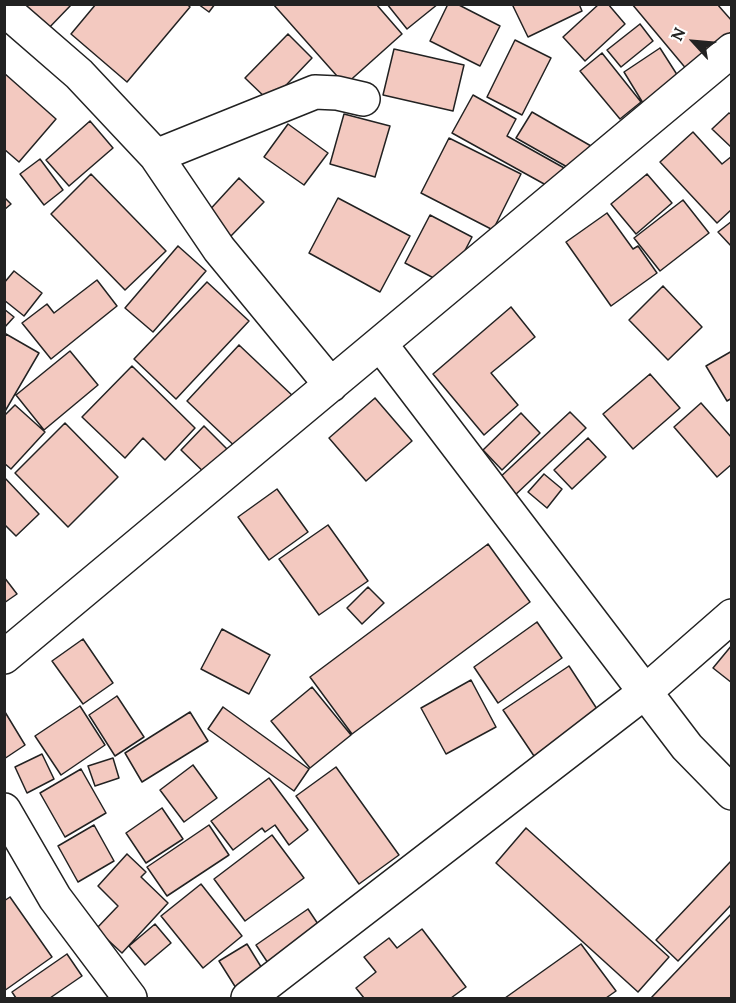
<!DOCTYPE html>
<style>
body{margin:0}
#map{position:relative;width:736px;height:1003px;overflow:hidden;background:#fff;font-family:Lora,serif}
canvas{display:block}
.frame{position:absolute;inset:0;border:6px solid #222;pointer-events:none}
.north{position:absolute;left:664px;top:12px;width:60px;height:60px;-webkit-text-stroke:4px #fff;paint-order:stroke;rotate:296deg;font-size:16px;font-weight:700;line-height:24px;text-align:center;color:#222}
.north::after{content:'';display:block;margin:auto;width:21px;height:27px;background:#222;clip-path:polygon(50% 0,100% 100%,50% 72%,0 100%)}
</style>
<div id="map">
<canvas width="736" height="1003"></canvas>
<div class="frame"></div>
<div class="north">N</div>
</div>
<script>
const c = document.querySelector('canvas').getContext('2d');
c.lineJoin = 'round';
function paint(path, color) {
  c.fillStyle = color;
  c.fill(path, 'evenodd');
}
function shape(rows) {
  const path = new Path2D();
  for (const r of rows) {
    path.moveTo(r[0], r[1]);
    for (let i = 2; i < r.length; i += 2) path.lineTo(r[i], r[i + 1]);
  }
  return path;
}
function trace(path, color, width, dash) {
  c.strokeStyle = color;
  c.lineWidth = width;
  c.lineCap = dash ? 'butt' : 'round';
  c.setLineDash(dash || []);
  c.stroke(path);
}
const building = shape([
 [14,4,72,4,44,33,14,4],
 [96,4,187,4,190,7,127,82,71,34,96,4],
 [198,4,215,4,209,12,198,4],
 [273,4,376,4,402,34,345,85,273,4],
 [387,4,438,4,407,29,387,4],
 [448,4,457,4,500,26,480,66,430,41,448,4],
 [512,4,579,4,582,11,528,37,512,4],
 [599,4,608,4,625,24,585,61,563,37,599,4],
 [632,4,717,4,732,21,732,31,688,71,632,4],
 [640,24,653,41,621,67,607,50,640,24],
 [288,34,312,58,270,102,245,78,288,34],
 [515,40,551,58,522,115,487,97,515,40],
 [660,48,683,84,646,108,624,72,660,48],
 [394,49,464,65,453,111,383,95,394,49],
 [602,53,641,102,620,119,580,71,602,53],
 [4,73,56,119,19,162,4,149,4,73],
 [473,95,516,119,507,136,566,169,555,190,452,133,473,95],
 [532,112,591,146,576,172,516,138,532,112],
 [729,113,732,115,732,148,712,129,729,113],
 [344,114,390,126,375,177,330,164,344,114],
 [90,121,113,148,69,186,46,160,90,121],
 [288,124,328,153,304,185,264,157,288,124],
 [693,132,722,164,732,156,732,209,717,223,660,162,693,132],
 [449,138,521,174,493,230,421,193,449,138],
 [40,159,63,190,44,205,20,174,40,159],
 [91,174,166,251,125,290,51,214,91,174],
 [647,174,672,203,636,234,611,204,647,174],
 [239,178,264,202,229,238,205,215,239,178],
 [4,197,11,204,4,210,4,197],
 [338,198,410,236,380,292,309,253,338,198],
 [683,200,709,233,660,271,634,238,683,200],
 [607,213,633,249,638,246,657,273,611,306,566,242,607,213],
 [430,215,472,237,447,285,405,263,430,215],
 [732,221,732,247,718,232,732,221],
 [178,246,206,271,153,332,125,308,178,246],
 [14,271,42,293,24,316,4,300,4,283,14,271],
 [97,280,117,306,51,359,22,323,47,304,54,313,97,280],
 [207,282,249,321,176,399,134,359,207,282],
 [663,286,702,327,668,360,629,320,663,286],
 [511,307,535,337,491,373,518,405,484,435,433,374,511,307],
 [4,309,14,317,4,328,4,309],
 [6,334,39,353,4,413,4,337,6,334],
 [239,345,295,398,242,453,187,401,239,345],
 [70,351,98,385,44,430,16,395,70,351],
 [732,351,732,398,727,401,706,366,732,351],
 [132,366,195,428,165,460,143,438,125,458,82,417,132,366],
 [650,374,680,408,633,449,603,414,650,374],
 [375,398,412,441,366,481,329,438,375,398],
 [701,403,732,438,732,464,717,477,674,427,701,403],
 [15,405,45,432,11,469,4,463,4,416,15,405],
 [570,412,586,428,513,497,497,480,570,412],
 [521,413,540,433,502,470,483,450,521,413],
 [65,423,118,477,68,527,15,473,65,423],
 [204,426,232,454,210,478,181,450,204,426],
 [588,438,606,457,572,489,554,470,588,438],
 [544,474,562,489,547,508,528,492,544,474],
 [4,477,39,514,16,536,4,524,4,477],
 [277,489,308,532,269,560,238,517,277,489],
 [328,525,368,581,319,615,279,559,328,525],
 [488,544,530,602,352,734,310,677,488,544],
 [4,577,17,594,4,603,4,577],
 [368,587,384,603,362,624,347,608,368,587],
 [537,622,562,658,498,703,474,667,537,622],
 [222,629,270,655,249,694,201,669,222,629],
 [83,639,113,683,83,704,52,661,83,639],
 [732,645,732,683,713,668,732,645],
 [569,666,599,712,534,756,503,710,569,666],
 [471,680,496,727,446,754,421,708,471,680],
 [312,687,351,735,310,768,271,721,312,687],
 [117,696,144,737,115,756,89,715,117,696],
 [80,706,105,745,61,775,35,736,80,706],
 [223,707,309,769,294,791,208,729,223,707],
 [5,712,25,745,4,759,4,712,5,712],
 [190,712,208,741,142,782,125,753,190,712],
 [42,754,54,779,27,793,15,767,42,754],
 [113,758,119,778,95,786,88,766,113,758],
 [193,765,217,798,184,822,160,790,193,765],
 [336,767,399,855,359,884,296,796,336,767],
 [81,769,106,813,65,837,40,793,81,769],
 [269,778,308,830,289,845,275,825,265,832,262,828,233,850,211,821,269,778],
 [162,808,183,839,146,863,126,833,162,808],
 [94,825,114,861,78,882,58,846,94,825],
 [209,825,229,855,167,896,147,867,209,825],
 [526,828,669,957,638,992,496,863,526,828],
 [272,835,304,878,245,921,214,879,272,835],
 [127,854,146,872,141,877,168,903,122,953,96,929,118,906,98,886,127,854],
 [732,860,732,904,678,961,656,940,732,860],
 [201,884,242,936,203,968,161,916,201,884],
 [10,897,52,957,4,991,4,901,10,897],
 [308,909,322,930,270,966,256,945,308,909],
 [732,913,732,998,651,998,732,913],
 [155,924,171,943,145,965,129,946,155,924],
 [422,929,466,987,451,998,364,998,356,988,376,972,364,957,389,938,397,948,422,929],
 [247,944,263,970,236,988,219,961,247,944],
 [581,944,616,991,606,998,505,998,581,944],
 [67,954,82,976,50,998,16,998,12,992,67,954]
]);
paint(building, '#f3c9c0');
trace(building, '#222', 1.5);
const minor = shape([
 [4,9,79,74,156,156,219,249,331,385],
 [156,156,315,92,337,93,363,99],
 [381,345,687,747,732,793],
 [4,657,732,50],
 [4,810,55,898,130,998],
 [248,998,645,692,732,616]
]);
trace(minor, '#222', 36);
trace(minor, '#fff', 33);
</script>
